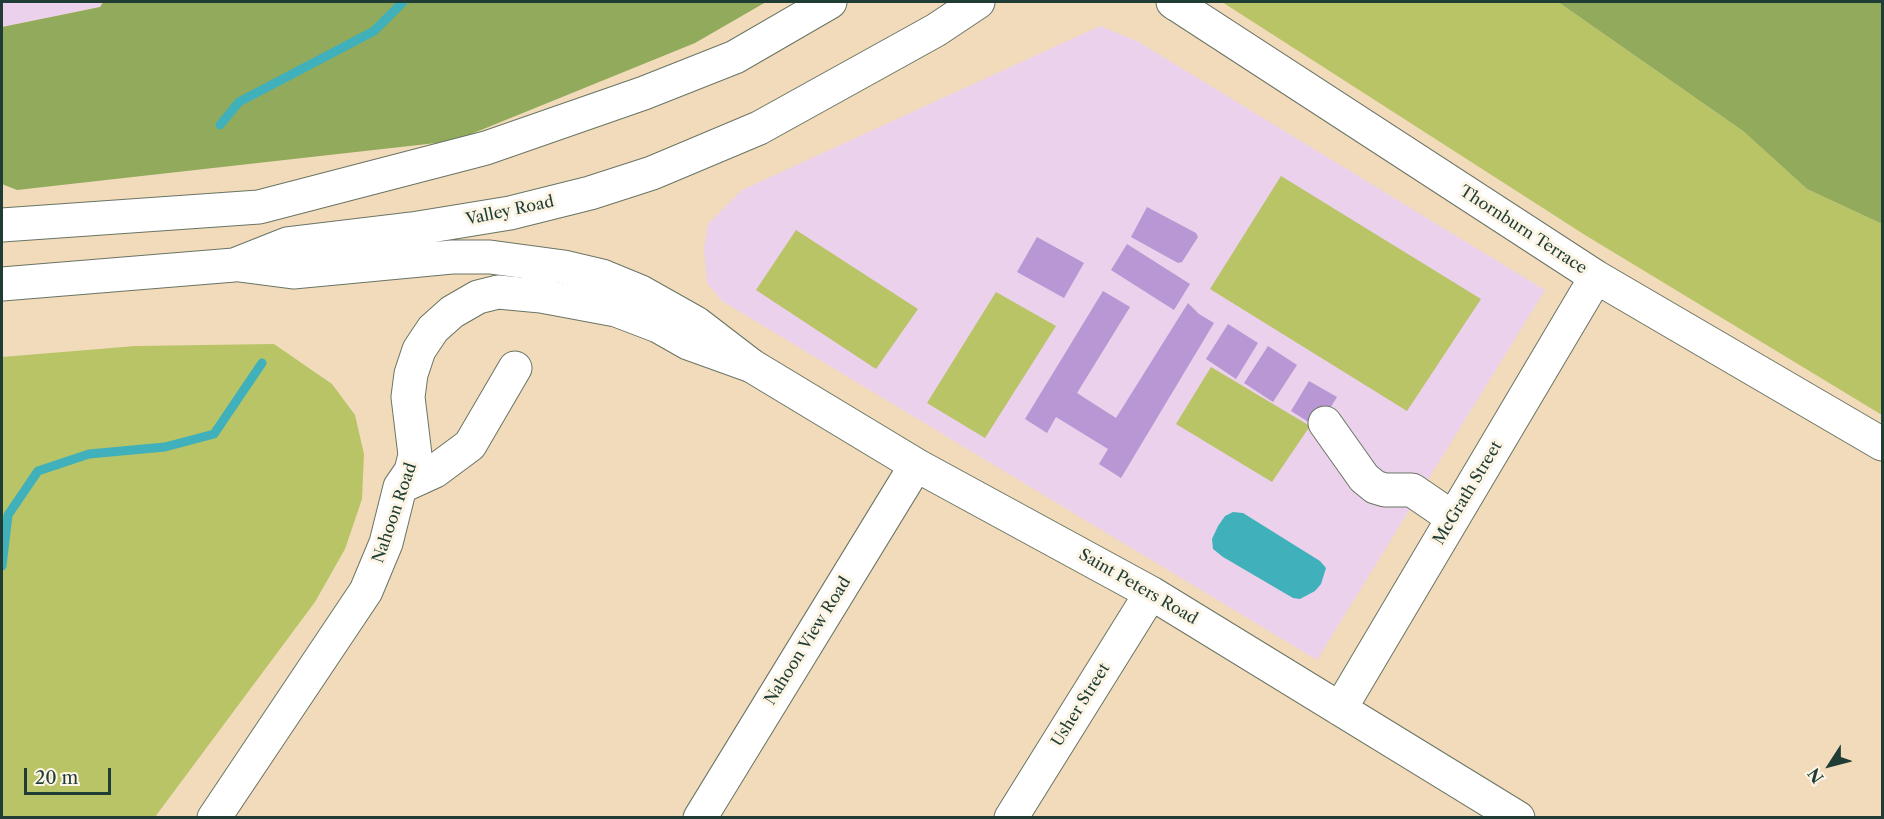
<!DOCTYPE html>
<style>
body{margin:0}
#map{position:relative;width:1884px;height:819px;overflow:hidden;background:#f2dbbb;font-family:"Libre Caslon Text",serif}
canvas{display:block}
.frame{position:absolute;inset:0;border:3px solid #1f3d34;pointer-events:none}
.north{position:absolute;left:1800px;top:735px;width:60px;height:60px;-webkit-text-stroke:4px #fcf5e5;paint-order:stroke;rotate:234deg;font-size:16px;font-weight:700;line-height:24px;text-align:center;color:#1f3d34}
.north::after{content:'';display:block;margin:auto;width:21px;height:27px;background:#1f3d34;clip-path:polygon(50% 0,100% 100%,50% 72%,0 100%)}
.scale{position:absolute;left:24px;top:768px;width:87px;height:27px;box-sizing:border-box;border:3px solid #1f3d34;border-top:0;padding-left:8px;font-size:18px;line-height:21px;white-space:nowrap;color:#1f3d34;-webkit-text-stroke:4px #fcf5e5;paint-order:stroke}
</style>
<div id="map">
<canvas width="1884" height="819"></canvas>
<div class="frame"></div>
<div class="north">N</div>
<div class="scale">20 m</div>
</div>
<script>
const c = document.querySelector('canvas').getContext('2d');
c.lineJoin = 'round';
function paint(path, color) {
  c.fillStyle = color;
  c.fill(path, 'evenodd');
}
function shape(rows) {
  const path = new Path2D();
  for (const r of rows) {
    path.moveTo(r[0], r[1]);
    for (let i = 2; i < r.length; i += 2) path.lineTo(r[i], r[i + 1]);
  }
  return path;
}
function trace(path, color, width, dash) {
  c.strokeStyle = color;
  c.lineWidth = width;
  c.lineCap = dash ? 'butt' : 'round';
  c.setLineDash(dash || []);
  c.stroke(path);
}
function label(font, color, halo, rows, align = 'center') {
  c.font = font + ' "Libre Caslon Text",serif';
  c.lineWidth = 6;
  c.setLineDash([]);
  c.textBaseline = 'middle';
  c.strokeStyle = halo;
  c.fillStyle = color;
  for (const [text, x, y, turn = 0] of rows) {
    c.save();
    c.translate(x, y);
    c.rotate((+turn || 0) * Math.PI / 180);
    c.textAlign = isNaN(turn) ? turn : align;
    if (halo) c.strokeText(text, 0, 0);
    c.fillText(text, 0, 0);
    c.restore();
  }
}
paint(shape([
 [2,2,103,2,100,7,2,27],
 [1100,26,1137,41,1545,290,1317,660,722,301,707,283,704,249,708,224,742,190]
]), '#ebd1eb');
paint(shape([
 [1222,2,1558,2,1743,131,1807,189,1882,224,1882,415,1585,235],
 [1281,176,1481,299,1407,411,1210,289],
 [796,230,918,309,876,369,756,290],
 [996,292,1056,326,985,438,927,403],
 [274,344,332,384,355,415,364,454,362,499,345,549,315,602,155,817,2,817,2,357,135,346],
 [1211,367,1310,426,1272,482,1176,424]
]), '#b8c466');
paint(shape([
 [103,2,766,2,695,43,454,141,17,190,2,184,2,27,100,7],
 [1558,2,1882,2,1882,224,1807,189,1743,131]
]), '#92aa5b');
paint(shape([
 [1233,512,1243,513,1320,561,1326,568,1321,584,1315,591,1300,599,1293,598,1223,557,1213,549,1212,539,1218,526,1225,516]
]), '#40b0bb');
trace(shape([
 [220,125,239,102,374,31,403,2],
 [2,566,8,515,38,471,89,454,165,447,214,434,262,363]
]), '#40b0bb', 9);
paint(shape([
 [1147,207,1196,233,1198,237,1182,262,1178,263,1131,237],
 [1037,237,1084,263,1064,298,1017,272],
 [1127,244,1190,284,1174,310,1111,270],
 [1103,291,1130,307,1077,393,1116,418,1188,303,1199,314,1214,323,1121,478,1099,464,1108,449,1056,417,1047,433,1025,419],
 [1228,324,1258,343,1236,379,1206,359],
 [1268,346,1297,365,1273,402,1244,383],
 [1309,381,1337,397,1318,428,1291,411]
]), '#b996d4');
const minor = shape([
 [1173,2,1596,277,1882,444],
 [1325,423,1364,478,1375,487,1385,490,1412,490,1453,518],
 [400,487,435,471,470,445,515,368],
 [1340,709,1596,277],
 [214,818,366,591,386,543,400,487,411,471,415,455,408,397,411,374,419,350,433,329,452,312,478,297,498,292,541,296,616,310,658,326,688,343,752,366,916,465,1151,593,1518,818],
 [700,818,916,465],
 [1011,818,1151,593]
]);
const highway = shape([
 [1174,2,1176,4],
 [2,225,259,207,486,148,644,93,735,57,830,2],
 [239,265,293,272,452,257,490,257,564,267,602,276,641,292,696,323,752,366],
 [2,284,234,265,287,244,412,229,510,213,590,193,652,173,759,128,936,30,978,2]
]);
trace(minor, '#697463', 35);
trace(highway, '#697463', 35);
trace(minor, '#fff', 33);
trace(highway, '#fff', 33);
label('16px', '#1f3d34', '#fcf5e5', [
 ["Valley Road",510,211,-12],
 ["Thornburn Terrace",1523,230,33],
 ["McGrath Street",1468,493,-59],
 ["Nahoon Road",395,513,-71],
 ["Saint Peters Road",1138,587,30],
 ["Nahoon View Road",808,641,-58],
 ["Usher Street",1081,705,-58]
]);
</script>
